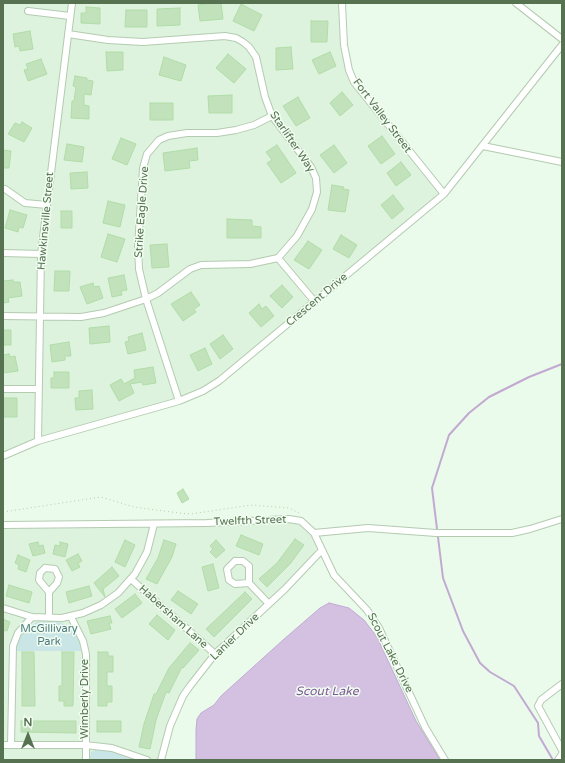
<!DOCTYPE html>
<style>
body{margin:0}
#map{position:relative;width:565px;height:763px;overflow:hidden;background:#eafaeb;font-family:"Varela Round",sans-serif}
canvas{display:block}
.frame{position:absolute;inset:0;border:4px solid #577251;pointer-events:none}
.north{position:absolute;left:8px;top:715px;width:40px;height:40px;-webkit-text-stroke:3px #f1fdf1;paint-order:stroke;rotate:0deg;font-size:11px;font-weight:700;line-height:16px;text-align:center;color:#577251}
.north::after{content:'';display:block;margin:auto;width:14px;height:18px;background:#577251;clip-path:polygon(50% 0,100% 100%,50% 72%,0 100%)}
</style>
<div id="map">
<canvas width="565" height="763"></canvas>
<div class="frame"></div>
<div class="north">N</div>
</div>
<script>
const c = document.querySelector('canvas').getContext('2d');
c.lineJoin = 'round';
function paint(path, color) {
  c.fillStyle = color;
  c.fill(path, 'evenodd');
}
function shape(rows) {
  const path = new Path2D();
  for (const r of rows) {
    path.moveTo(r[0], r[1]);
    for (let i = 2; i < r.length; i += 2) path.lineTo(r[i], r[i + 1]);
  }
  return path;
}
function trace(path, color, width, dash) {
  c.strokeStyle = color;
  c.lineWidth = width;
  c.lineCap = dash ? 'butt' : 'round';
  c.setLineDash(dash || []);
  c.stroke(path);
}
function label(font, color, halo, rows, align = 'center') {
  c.font = font + ' "Varela Round",sans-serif';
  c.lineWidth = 3;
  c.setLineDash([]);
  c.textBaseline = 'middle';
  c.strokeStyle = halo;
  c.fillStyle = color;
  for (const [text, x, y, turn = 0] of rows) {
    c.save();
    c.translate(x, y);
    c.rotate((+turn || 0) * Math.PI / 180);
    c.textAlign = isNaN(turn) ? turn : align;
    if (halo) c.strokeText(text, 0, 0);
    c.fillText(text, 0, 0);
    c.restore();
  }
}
paint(shape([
 [3,3,345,3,349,70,444,194,203,391,38,441,3,455],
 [293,521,311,531,316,542,316,555,215,654,170,720,161,760,3,760,3,528]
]), '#ddf3dd');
paint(shape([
 [47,620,57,621,71,627,79,639,81,651,16,651,18,639,26,629,36,622],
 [98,749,107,750,136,760,89,760,91,752]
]), '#cae5e6');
const water = shape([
 [329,603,349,608,364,620,377,637,416,721,440,760,196,760,196,730,197,719,201,713,214,705,221,696,283,640,320,608,329,603]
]);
paint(water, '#d4c1e2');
trace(water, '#c2a9d2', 1);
trace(shape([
 [553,760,539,736,538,723,514,686,490,672,480,663,463,631,443,578,432,488,449,435,469,413,489,397,529,377,562,364]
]), '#c2a9d2', 2);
const building = shape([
 [214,3,221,3,223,19,200,21,198,5,214,3],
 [241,4,262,15,254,31,233,21,241,4],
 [86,7,100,8,100,24,81,23,81,13,86,13,86,7],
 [180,8,180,25,157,26,157,9,180,8],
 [126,10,147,10,147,27,125,27,126,10],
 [311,21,328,21,327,42,311,42,311,21],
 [30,31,33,49,20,51,19,46,15,47,13,34,30,31],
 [291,47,293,69,276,70,276,48,291,47],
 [106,52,123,52,123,70,107,71,106,52],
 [330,52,336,66,319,74,312,60,330,52],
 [228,54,246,69,234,83,216,68,228,54],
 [164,57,186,65,181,81,159,75,164,57],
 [41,59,47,74,28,81,24,70,28,69,26,64,41,59],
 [75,76,87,78,87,80,93,81,91,95,84,94,84,105,89,106,89,119,71,118,72,101,74,101,76,87,73,86,75,76],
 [342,92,353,105,340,116,330,103,342,92],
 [232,95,232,113,209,113,208,96,232,95],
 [298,97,310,118,296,126,283,106,298,97],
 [150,103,173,103,173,120,150,120,150,103],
 [22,122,32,128,24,142,8,134,15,123,20,125,22,122],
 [382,136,395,154,381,164,368,146,382,136],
 [121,138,136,144,127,165,112,159,121,138],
 [67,144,84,147,82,162,64,160,67,144],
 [277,145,296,173,281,183,267,163,272,160,266,152,277,145],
 [334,145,347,163,334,173,320,155,334,145],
 [197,148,198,160,189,161,190,168,165,171,163,153,197,148],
 [3,150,11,151,9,168,3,168,3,150],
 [401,162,411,175,396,186,387,173,401,162],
 [87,172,88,188,71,189,70,173,87,172],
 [332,185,344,187,343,189,349,190,345,212,328,210,332,185],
 [393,195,404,209,392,219,381,205,393,195],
 [108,201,125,205,120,227,103,223,108,201],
 [10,210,27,215,23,228,19,227,18,232,5,228,10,210],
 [61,211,72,211,72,228,61,228,61,211],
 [227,219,252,220,252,226,261,227,261,238,227,238,227,219],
 [108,234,125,239,117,262,101,257,108,234],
 [341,235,357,245,349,258,333,249,341,235],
 [308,241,322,250,309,269,294,260,308,241],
 [167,244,169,267,152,268,150,245,167,244],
 [55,271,70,271,69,291,54,291,55,271],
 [124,275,127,290,121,291,122,295,112,297,108,278,124,275],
 [13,280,13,282,20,282,22,296,8,298,9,302,3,303,3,281,13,280],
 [93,283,94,287,99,286,103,298,87,304,80,287,93,283],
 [282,285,293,297,282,308,270,296,282,285],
 [191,292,200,305,194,309,196,312,183,321,171,304,191,292],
 [259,304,262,309,266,306,274,316,261,327,249,313,259,304],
 [109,326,110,342,90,344,89,328,109,326],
 [3,330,11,330,11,345,3,345,3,330],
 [142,333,146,350,128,354,125,342,129,341,128,337,142,333],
 [223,335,233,349,220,359,210,344,223,335],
 [69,342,71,356,65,356,65,360,52,362,50,345,69,342],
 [205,348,212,364,198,371,190,355,205,348],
 [9,354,10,357,15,356,18,371,3,373,3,355,9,354],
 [153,367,156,383,143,385,142,382,130,384,134,393,119,401,110,385,121,379,124,384,135,378,134,370,153,367],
 [54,372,69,372,69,388,51,388,51,378,54,378,54,372],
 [92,390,93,409,76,410,75,398,79,398,79,391,92,390],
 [3,398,17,398,17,417,3,417,3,398],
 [183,489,189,499,182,503,177,493,183,489],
 [241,535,263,544,259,555,236,546,241,535],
 [295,539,304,545,290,564,267,587,259,579,277,563,295,539],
 [125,540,135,545,125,567,115,562,125,540],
 [164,540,176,544,172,557,157,584,146,579,158,558,164,540],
 [216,540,225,550,216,558,210,552,213,549,210,546,216,540],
 [38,542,39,546,43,545,45,553,33,556,29,544,38,542],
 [60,542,68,544,65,557,53,554,55,545,60,546,60,542],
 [78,554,82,561,78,563,80,567,72,571,66,560,78,554],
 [18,555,30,560,26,572,18,569,19,565,15,563,18,555],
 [213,564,219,588,208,591,202,567,213,564],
 [112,567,119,576,103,589,105,597,94,583,112,567],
 [9,585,32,592,29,603,6,596,9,585],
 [89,586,92,596,69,603,66,592,89,586],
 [178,591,198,604,191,614,171,600,178,591],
 [245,592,252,599,214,637,206,629,245,592],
 [135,594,142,603,122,618,115,609,135,594],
 [157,615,175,630,168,640,149,624,157,615],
 [110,616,112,623,109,623,111,629,91,634,87,621,110,616],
 [3,619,10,622,7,631,3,630,3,619],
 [190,643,199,650,183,668,182,667,169,693,166,692,156,720,150,749,139,747,144,724,154,694,156,694,169,668,190,643],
 [22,652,34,652,35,706,22,706,22,652],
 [62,652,74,652,73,706,64,706,64,701,59,701,59,686,62,686,62,652],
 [98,652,108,652,108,656,113,656,113,672,107,672,107,686,112,686,112,702,107,702,107,706,98,706,98,652],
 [21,721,76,721,76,733,21,732,21,721],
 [97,721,121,721,121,732,97,732,97,721]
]);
paint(building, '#c2e2bc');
trace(building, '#b1dda8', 1);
const minor = shape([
 [342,3,344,45,349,70,354,82,444,194],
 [516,3,562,39],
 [28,11,70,16],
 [483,146,562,162],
 [5,189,25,203,47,205],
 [3,253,41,254],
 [278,258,315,302],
 [3,316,81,317,104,313,146,299,158,293,190,269,201,265,250,264,278,258,297,236,312,209,317,192,316,178,311,167,272,116,265,97,256,57,249,47,243,42,236,38,225,36,143,42,108,40,68,34],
 [3,389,38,389],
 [179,401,146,299,139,269,138,247,142,185,143,168,147,154,159,140,168,136,187,133,217,133,236,130,254,125,272,116],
 [38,441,41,254,72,3],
 [3,456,38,441,179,401,203,391,219,381,444,194,562,45],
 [3,525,207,523,289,519,301,521,314,533,334,575,367,610,379,628,425,727,445,760],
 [314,533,368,528,436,533,512,533,530,529,562,519],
 [235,561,243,561,249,566,249,583,235,584,229,580,227,569,235,561],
 [45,568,55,569,59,577,57,583,49,592,39,580,40,573,45,568],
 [131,579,215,654],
 [249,583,269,604],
 [3,608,32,617,62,618,83,613,101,605,118,593,135,574,147,552,154,524],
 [71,617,83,641,86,654,86,760],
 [49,618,49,592],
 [562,684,541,700,538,706,562,750],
 [3,745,85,745,112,748,147,760],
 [11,745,13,646,18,633,32,617],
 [161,760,170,726,183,696,190,686,215,654,285,589,321,551],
 [558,760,562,754]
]);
trace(minor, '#b4cbb1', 8);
trace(shape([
 [3,512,101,497,134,507,179,513,191,514,251,505,289,508,301,514]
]), '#afd1a8', 1, [1, 3]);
trace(minor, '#fff', 6);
label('11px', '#577251', '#f1fdf1', [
 ["Fort Valley Street",382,116,53],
 ["Starlifter Way",292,142,56],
 ["Strike Eagle Drive",142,212,-86],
 ["Hawkinsville Street",46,221,-85],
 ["Crescent Drive",317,300,-40],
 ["Twelfth Street",250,521,-2],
 ["Habersham Lane",173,617,42],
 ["Lanier Drive",235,637,-44],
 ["Scout Lake Drive",390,653,63],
 ["Wimberly Drive",85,699,-90]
]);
label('11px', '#507a81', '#f1fdf1', [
 ["McGillivary",49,629],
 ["Park",49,642]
]);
label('italic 12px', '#7e5896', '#f1fdf1', [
 ["Scout Lake",327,692]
]);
</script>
